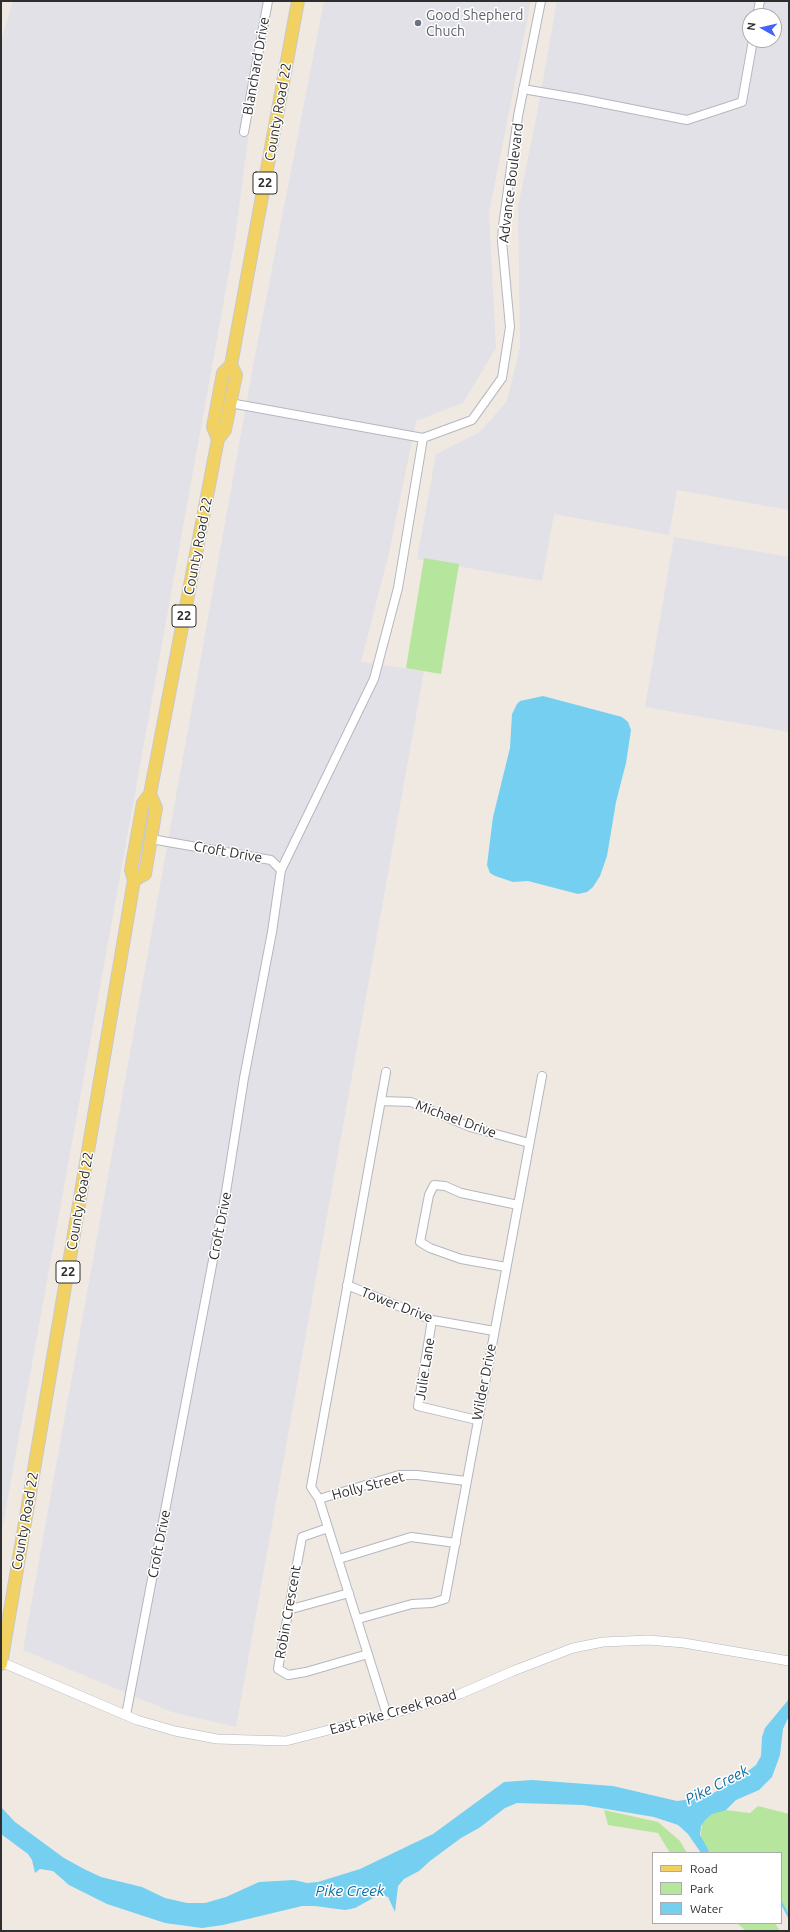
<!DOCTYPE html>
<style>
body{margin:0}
#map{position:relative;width:790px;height:1932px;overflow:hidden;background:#efe9e1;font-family:Ubuntu,sans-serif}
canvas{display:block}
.frame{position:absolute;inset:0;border:2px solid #2e2e2e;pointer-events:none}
.legend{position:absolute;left:652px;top:1852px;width:130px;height:72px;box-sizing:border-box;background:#fff;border:1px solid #ababab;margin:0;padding:5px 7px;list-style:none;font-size:12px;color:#2e2e2e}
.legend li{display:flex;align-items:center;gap:8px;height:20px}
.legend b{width:20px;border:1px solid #ababab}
.north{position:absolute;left:742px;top:8px;width:40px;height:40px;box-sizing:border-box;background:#fff;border:1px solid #ababab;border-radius:50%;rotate:278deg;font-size:11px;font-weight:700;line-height:16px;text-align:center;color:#2e2e2e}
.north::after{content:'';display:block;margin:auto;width:14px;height:18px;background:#4264fb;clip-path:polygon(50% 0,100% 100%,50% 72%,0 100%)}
</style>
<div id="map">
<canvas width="790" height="1932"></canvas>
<div class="frame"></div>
<ul class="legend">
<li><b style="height:5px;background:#f2d163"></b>Road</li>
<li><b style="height:11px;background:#b6e59e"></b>Park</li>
<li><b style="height:11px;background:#75cff0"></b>Water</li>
</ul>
<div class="north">N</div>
</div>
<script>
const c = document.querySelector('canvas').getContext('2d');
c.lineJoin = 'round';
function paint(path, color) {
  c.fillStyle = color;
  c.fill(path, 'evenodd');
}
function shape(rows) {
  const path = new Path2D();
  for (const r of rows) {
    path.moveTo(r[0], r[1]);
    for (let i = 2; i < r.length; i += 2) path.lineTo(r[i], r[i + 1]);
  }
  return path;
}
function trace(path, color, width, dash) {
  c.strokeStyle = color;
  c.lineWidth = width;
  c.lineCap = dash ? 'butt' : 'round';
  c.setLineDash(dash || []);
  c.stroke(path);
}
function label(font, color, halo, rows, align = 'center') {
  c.font = font + ' Ubuntu,sans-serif';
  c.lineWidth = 3;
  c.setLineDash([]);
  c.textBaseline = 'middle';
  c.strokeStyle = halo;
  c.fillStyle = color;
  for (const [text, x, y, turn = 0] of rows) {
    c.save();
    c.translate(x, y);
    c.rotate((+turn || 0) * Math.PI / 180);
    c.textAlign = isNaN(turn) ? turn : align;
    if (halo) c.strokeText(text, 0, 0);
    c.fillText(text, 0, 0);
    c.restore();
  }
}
paint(shape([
 [13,1,266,1,235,239,1,1536,1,41],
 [324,1,531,1,489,213,496,348,463,403,416,421,389,553,361,662,424,671,236,1727,172,1712,23,1650,254,361],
 [557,1,789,1,789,510,677,490,669,535,554,514,542,581,417,559,436,454,480,432,507,401,520,347,518,206,537,114],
 [750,16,774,16,774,40,750,40],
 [674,537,789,557,789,732,645,707]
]), '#e3e1e8');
paint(shape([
 [424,558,459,564,441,674,406,668],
 [758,1806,789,1814,789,1913,781,1904,781,1853,711,1853,700,1840,703,1818,717,1809,750,1813],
 [604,1810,658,1822,680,1841,687,1853,670,1853,658,1833,608,1825],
 [737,1923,775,1923,780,1931,746,1931]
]), '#b6e59e');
paint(shape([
 [543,696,622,717,628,722,631,730,626,763,616,802,607,856,600,876,593,887,587,892,578,894,528,881,513,882,495,876,490,873,487,865,493,817,510,748,512,714,517,704,520,701],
 [789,1699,789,1716,783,1729,780,1755,772,1777,759,1790,736,1800,726,1810,712,1814,706,1819,701,1826,700,1835,710,1853,701,1853,688,1834,678,1825,654,1817,583,1805,517,1803,505,1808,479,1828,461,1838,430,1861,419,1871,404,1879,398,1886,395,1912,388,1897,382,1895,375,1897,355,1908,345,1910,315,1906,302,1906,223,1925,202,1928,165,1923,107,1904,69,1885,53,1871,40,1869,35,1873,32,1860,28,1854,1,1834,1,1807,15,1822,64,1858,84,1869,101,1877,142,1887,165,1898,187,1903,205,1903,226,1897,259,1882,294,1880,307,1883,318,1882,360,1869,433,1834,504,1782,532,1780,613,1786,677,1801,707,1797,740,1777,756,1765,761,1756,762,1737,765,1728]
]), '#75cff0');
trace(shape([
 [781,1902,789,1917]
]), '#75cff0', 2.5);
const minor = shape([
 [757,16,760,1],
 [523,89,581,99,687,120,742,102,753,40],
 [244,132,268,1],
 [230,403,423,438,472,420,502,378,510,327,502,241,503,226,518,116,541,1],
 [281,870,374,679,398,588,423,438],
 [386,1072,311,1487,319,1499,387,1715],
 [381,1101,411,1102,470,1127,529,1143],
 [506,1267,461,1259,430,1248,420,1242,429,1195,434,1185,445,1186,461,1193,518,1205],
 [347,1285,432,1320,494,1331],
 [432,1320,418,1406,477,1420],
 [319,1499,399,1475,417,1475,466,1481],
 [328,1528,302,1537,278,1669,288,1675,306,1672,368,1654],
 [339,1559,411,1537,456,1543],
 [288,1610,349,1593],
 [358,1619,412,1604,432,1603,445,1599,542,1076],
 [126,1715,226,1192,244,1078,272,932,281,870,271,860,151,839]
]);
const tertiary = shape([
 [1,1662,137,1720,175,1731,217,1739,286,1741,387,1715,460,1694,513,1671,573,1648,603,1642,649,1640,684,1643,789,1661]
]);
const primary = shape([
 [218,439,213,427,223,373,231,365,298,1],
 [134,880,145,874,156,808,150,794],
 [1,1664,134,880,131,870,143,803,150,794,218,439,225,430,236,375,231,365]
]);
trace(minor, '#b4b7c1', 10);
trace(tertiary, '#b4b7c1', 10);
trace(primary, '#c9c9c9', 14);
trace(minor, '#fff', 8);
trace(tertiary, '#fff', 9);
trace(primary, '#f2d163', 12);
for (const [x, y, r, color] of [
 [418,23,4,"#6b7280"]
]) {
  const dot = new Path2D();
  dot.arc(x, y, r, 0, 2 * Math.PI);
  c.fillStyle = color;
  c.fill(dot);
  trace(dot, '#fff', 1.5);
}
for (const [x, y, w] of [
 [265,183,24],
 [184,616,24],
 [68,1272,24]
]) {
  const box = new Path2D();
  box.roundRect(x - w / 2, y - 11, w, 22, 3);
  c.fillStyle = '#fff';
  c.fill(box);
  trace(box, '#2e2e2e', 1);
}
label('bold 13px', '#2e2e2e', null, [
 ["22",265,183],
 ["22",184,616],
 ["22",68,1272]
]);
label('14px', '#5b616d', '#fff', [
 ["Good Shepherd",426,15],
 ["Chuch",426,31]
], 'left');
label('14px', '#2e2e2e', '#fff', [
 ["Blanchard Drive",256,66,-80],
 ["County Road 22",278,112,-80],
 ["Advance Boulevard",511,183,-83],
 ["County Road 22",198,546,-79],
 ["Croft Drive",228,852,10],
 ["Michael Drive",456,1119,20],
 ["County Road 22",80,1201,-80],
 ["Croft Drive",220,1226,-79],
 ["Tower Drive",397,1305,21],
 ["Julie Lane",425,1369,-81],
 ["Wilder Drive",484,1382,-79],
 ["Holly Street",368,1486,-15],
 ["County Road 22",25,1521,-80],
 ["Croft Drive",159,1544,-79],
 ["Robin Crescent",288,1612,-80],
 ["East Pike Creek Road",393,1712,-16]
]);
label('italic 15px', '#0d6fa3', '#fff', [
 ["Pike Creek",717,1785,-27],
 ["Pike Creek",350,1891]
]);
</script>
